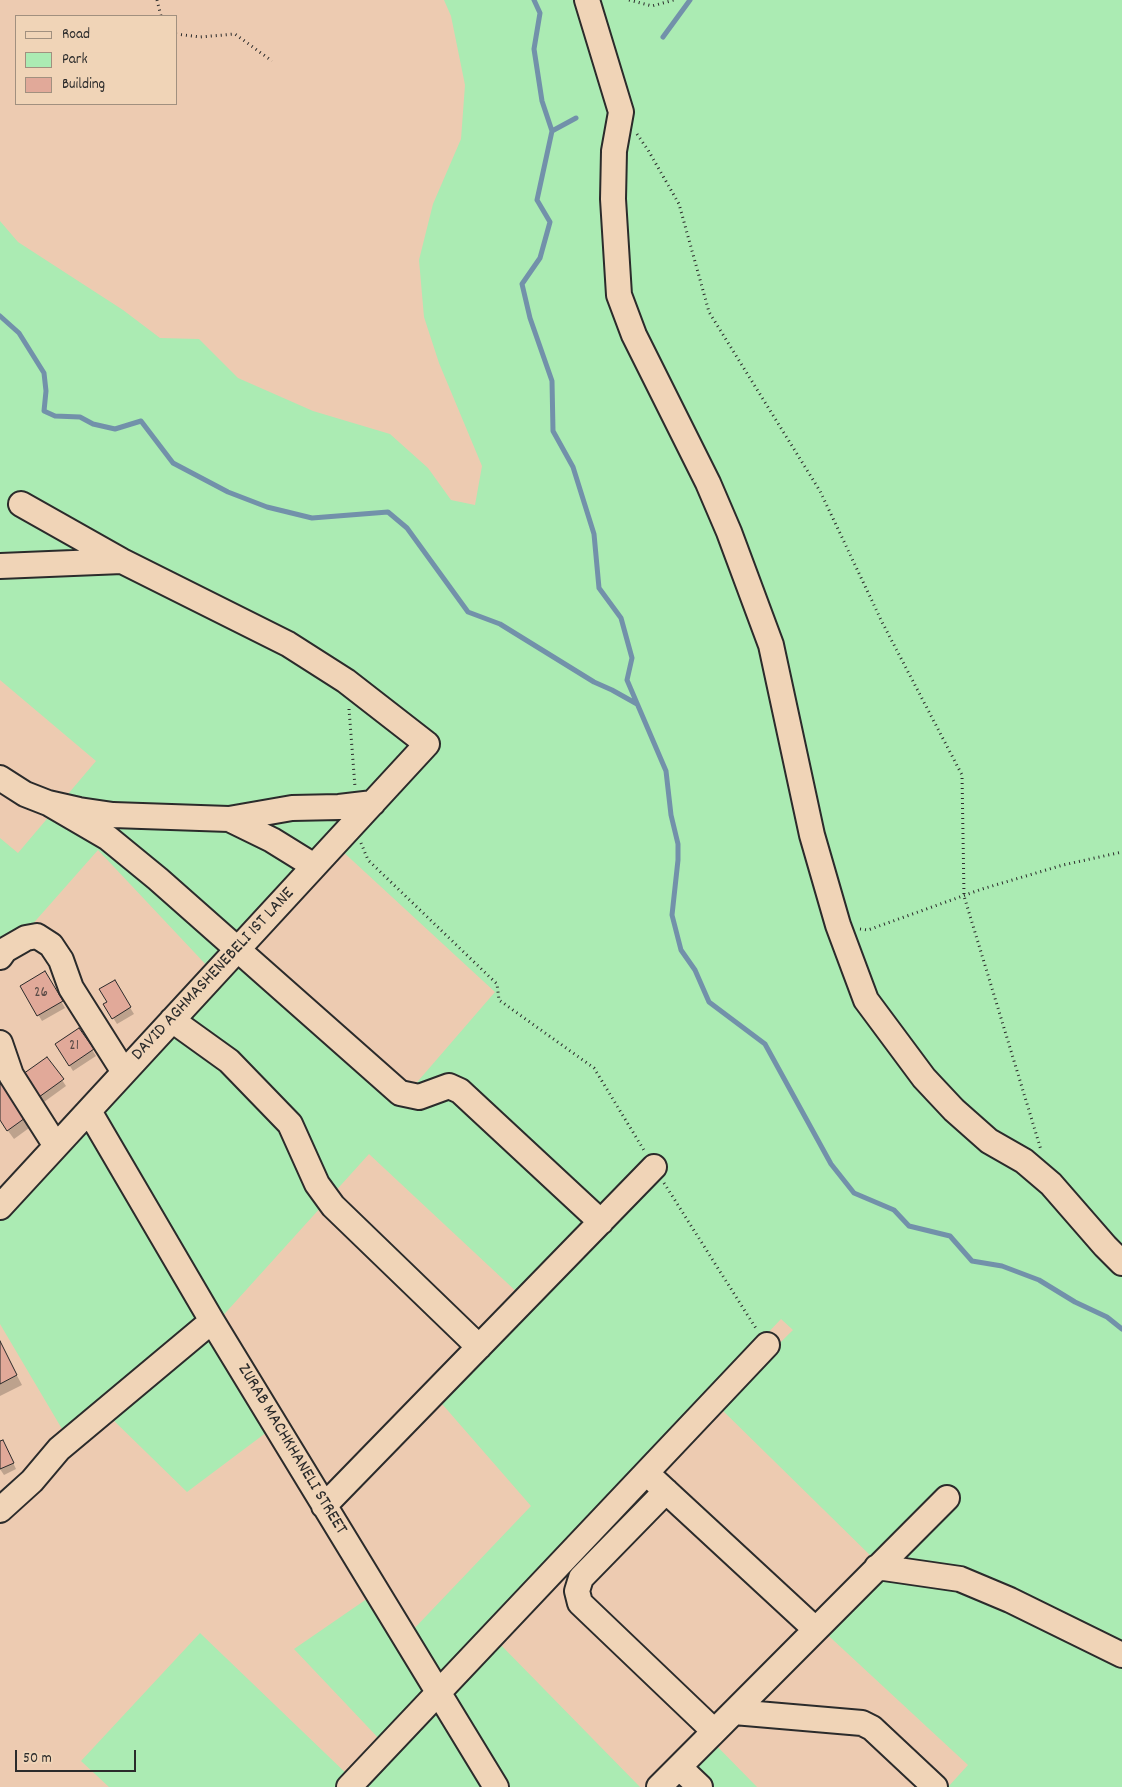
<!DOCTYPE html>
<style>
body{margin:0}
#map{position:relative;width:1122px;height:1787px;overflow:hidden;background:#edcbb1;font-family:Dekko,sans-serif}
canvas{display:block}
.legend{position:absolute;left:15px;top:15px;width:162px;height:90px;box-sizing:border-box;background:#f0d4b7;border:1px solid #a1907f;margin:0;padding:6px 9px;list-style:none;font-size:15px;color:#2b2b2b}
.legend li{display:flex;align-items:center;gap:10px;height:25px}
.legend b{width:25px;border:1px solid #a1907f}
.scale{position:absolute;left:15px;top:1750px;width:121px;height:22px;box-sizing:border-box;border:2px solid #2b2b2b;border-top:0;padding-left:6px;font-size:15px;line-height:18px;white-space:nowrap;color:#2b2b2b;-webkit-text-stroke:4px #f0d4b7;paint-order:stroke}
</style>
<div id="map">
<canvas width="1122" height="1787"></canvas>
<ul class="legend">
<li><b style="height:6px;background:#f0d4b7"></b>Road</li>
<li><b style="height:14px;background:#abebb3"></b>Park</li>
<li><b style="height:14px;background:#e1a999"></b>Building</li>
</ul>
<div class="scale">50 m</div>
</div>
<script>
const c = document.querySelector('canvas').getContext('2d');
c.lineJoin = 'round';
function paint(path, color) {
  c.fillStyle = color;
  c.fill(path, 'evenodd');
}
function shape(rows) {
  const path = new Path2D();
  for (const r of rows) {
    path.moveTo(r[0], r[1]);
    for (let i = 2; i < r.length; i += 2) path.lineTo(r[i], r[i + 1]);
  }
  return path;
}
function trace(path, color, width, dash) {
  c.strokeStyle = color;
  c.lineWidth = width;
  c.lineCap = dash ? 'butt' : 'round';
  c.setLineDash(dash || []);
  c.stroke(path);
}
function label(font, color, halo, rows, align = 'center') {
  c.font = font + ' Dekko,sans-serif';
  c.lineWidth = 4;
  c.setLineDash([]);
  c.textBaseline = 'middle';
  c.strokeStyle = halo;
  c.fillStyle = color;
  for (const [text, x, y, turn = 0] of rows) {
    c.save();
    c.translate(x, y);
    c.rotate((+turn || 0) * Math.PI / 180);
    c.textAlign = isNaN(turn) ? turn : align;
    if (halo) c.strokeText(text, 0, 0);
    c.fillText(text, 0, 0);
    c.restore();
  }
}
paint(shape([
 [444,0,1122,0,1122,1787,948,1787,968,1765,818,1626,877,1562,717,1405,793,1330,781,1319,439,1681,409,1634,531,1506,436,1397,520,1295,369,1154,219,1320,93,1096,210,969,98,850,0,961,0,838,18,853,96,761,0,680,0,221,18,242,123,310,160,338,199,339,238,378,313,411,390,434,428,468,451,500,475,505,482,466,439,363,424,317,419,260,433,204,461,139,465,85,451,16],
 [340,849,495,992,406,1095,245,950],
 [81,1131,92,1132,202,1315,65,1434,0,1324,0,1218],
 [211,1332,271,1429,187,1492,107,1414],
 [374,1594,432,1691,383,1743,294,1649],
 [200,1633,351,1778,342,1787,109,1787,81,1761],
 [495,1639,640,1787,502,1787,445,1694],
 [437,1703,489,1787,359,1787],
 [707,1736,757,1787,660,1787]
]), '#abebb3');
paint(shape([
 [45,973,65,1008,42,1021,21,986],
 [114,982,134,1014,117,1024,105,1005,108,1002],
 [79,1030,96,1056,73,1071,60,1050],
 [28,1080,62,1080,66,1086,44,1102],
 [0,1086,36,1123,14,1139,0,1120],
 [0,1344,22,1385,0,1396],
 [0,1443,6,1448,16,1469,4,1475,0,1469]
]), '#0003');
trace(shape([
 [534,0,540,13,534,49,542,101,552,131,537,200,550,222,540,258,522,284,530,318,552,381,553,431,573,467,594,534,599,588,621,618,632,658,627,680,666,771,671,815,678,844,678,860,672,915,681,950,695,970,709,1002,765,1044,831,1164,854,1193,894,1210,909,1226,950,1236,972,1261,1002,1266,1039,1280,1075,1302,1107,1317,1122,1329],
 [663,37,690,0],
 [552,131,576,118],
 [0,316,19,333,44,373,46,391,44,411,55,416,80,417,93,424,115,429,141,421,173,463,228,492,267,507,312,518,388,512,407,528,468,612,500,624,594,682,612,690,637,704]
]), '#7291aa', 5);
const building = shape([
 [45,971,63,1001,37,1016,20,986,45,971],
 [115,980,131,1007,112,1019,103,1004,107,1002,99,989,115,980],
 [79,1028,94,1049,69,1066,55,1044,79,1028],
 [47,1057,64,1079,39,1097,23,1074,47,1057],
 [8,1079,32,1113,7,1131,0,1120,0,1085,8,1079],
 [0,1341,17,1375,0,1384,0,1341],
 [3,1440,14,1463,0,1469,0,1441,3,1440]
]);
paint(building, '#e1a999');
trace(building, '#2b2b2b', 1);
const minor = shape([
 [587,0,621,112,614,151,613,199,619,295,634,335,708,483,729,532,771,645,812,835,838,925,866,1000,924,1078,954,1110,989,1141,1024,1161,1051,1184,1105,1246,1122,1263],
 [0,566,122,561],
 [0,778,25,794,48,803,79,810,113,815,229,819,292,808,339,807,373,803],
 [48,803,108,838,158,879,400,1093,419,1097,449,1086,460,1091,601,1222],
 [229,819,272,840,314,866],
 [0,957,5,950,26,938,37,936,51,945,61,960,71,988,124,1072],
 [172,1020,229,1061,290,1124,317,1184,333,1206,479,1347],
 [0,1043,11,1075,56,1146],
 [89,1111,212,1321,496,1787],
 [0,1207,427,744,346,681,288,644,122,561,21,504],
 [655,1481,815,1629],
 [666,1491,581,1578,577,1591,580,1603,714,1731],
 [324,1506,654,1167],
 [0,1510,32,1481,59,1449,212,1321],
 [877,1567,960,1579,1010,1600,1122,1655],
 [734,1712,862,1723,872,1728,935,1787],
 [679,1767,700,1787],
 [349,1787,767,1345],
 [659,1787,947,1498]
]);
trace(minor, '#2b2b2b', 28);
trace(shape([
 [157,0,161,16],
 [629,0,652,6,674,0],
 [176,34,200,37,235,34,272,61],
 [637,134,648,150,679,204,709,312,820,491,882,622,962,775,964,896,1041,1150],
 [349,709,355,787],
 [361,843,368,860,497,984,499,1000,594,1068,645,1152],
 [860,929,868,930,982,889,1063,865,1122,852],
 [664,1183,757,1330]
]), '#2b2b2b', 3, [1, 4]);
trace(minor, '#f0d4b7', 24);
label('15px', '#584a46', null, [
 ["26",41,994],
 ["21",74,1047]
]);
label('18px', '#2b2b2b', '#f0d4b7', [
 ["DAVID AGHMASHENEBELI 1ST LANE",214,975,-47],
 ["ZURAB MACHKHANELI STREET",291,1450,59]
]);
</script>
